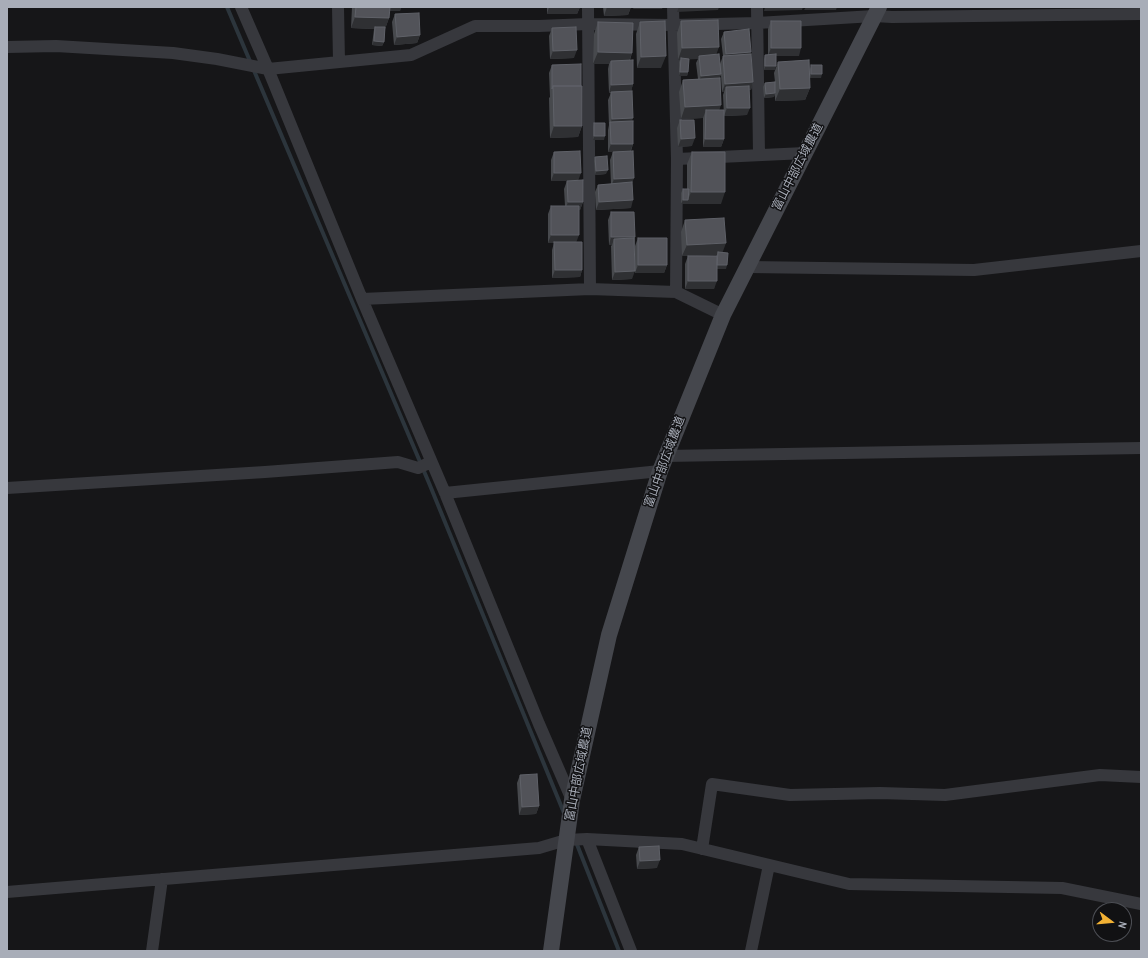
<!DOCTYPE html>
<meta charset="utf-8">
<style>
body{margin:0}
#map{position:relative;width:1148px;height:958px;overflow:hidden;background:#161618;font-family:"Archivo Narrow",sans-serif}
canvas{display:block}
.frame{position:absolute;inset:0;border:8px solid #a8adb8;pointer-events:none}
.north{position:absolute;left:1092px;top:902px;width:40px;height:40px;box-sizing:border-box;background:#111113;border:1px solid #4d4f55;border-radius:50%;rotate:106deg;font-size:11px;font-weight:700;line-height:16px;text-align:center;color:#a8adb8}
.north::after{content:'';display:block;margin:auto;width:14px;height:18px;background:#f2b134;clip-path:polygon(50% 0,100% 100%,50% 72%,0 100%)}
</style>
<div id="map">
<canvas width="1148" height="958"></canvas>
<div class="frame"></div>
<div class="north">N</div>
</div>
<script>
const c = document.querySelector('canvas').getContext('2d');
c.lineJoin = 'round';
function shape(rows) {
  const path = new Path2D();
  for (const r of rows) {
    path.moveTo(r[0], r[1]);
    for (let i = 2; i < r.length; i += 2) path.lineTo(r[i], r[i + 1]);
  }
  return path;
}
function trace(path, color, width, dash) {
  c.strokeStyle = color;
  c.lineWidth = width;
  c.lineCap = dash ? 'butt' : 'round';
  c.setLineDash(dash || []);
  c.stroke(path);
}
function paint(path, color) {
  c.fillStyle = color;
  c.fill(path, 'evenodd');
}
function label(font, color, halo, rows, align = 'center') {
  c.font = font + ' "Archivo Narrow","Noto Sans JP",sans-serif';
  c.lineWidth = 3;
  c.setLineDash([]);
  c.textBaseline = 'middle';
  c.strokeStyle = halo;
  c.fillStyle = color;
  for (const [text, x, y, turn = 0] of rows) {
    c.save();
    c.translate(x, y);
    c.rotate((+turn || 0) * Math.PI / 180);
    c.textAlign = isNaN(turn) ? turn : align;
    if (halo) c.strokeText(text, 0, 0);
    c.fillText(text, 0, 0);
    c.restore();
  }
}
trace(shape([
 [227,7,429,483,564,813],
 [576,842,619,951]
]), '#2c353c', 4);
trace(shape([
 [241,7,268,69,362,299,445,493,539,724,572,800],
 [338,7,339,62],
 [588,7,590,289,676,292],
 [673,7,677,159,676,292,723,315],
 [757,7,759,155],
 [7,47,56,46,173,53,217,59,268,69,411,55,475,26,539,26,588,24,673,25,757,23,874,16,892,17,1141,14],
 [677,159,805,153],
 [748,267,974,270,1141,251],
 [362,299,590,289],
 [665,456,1141,448],
 [7,488,265,472,398,462,418,468,431,462],
 [445,493,660,471],
 [587,839,631,951],
 [702,849,712,784,790,795,880,793,945,795,1100,775,1141,777],
 [7,892,539,848,566,840,587,839,682,844,849,884,1062,888,1141,904],
 [152,951,162,879],
 [751,951,769,865]
]), '#37383d', 12);
trace(shape([
 [551,951,572,800,609,635,660,471,723,315,879,7]
]), '#45474d', 16);
paint(shape([
 [352,7,401,7,400,11,389,11,389,18,385,29,384,42,382,46,372,45,374,29,351,28],
 [547,7,580,7,577,14,547,14],
 [603,7,631,7,628,15,604,16],
 [395,14,420,35,417,43,394,45,392,22],
 [681,21,716,54,720,64,723,56,721,39,724,32,750,54,753,82,751,90,749,90,747,115,724,116,723,95,724,92,722,92,721,75,719,78,719,110,724,139,721,147,703,147,703,118,681,119,679,92,683,80,698,79,696,63,698,59,689,59,688,72,687,76,679,76,679,62,680,60,678,60,677,33],
 [771,21,799,56,776,56,775,70,764,70,764,59,765,55,768,55,768,29],
 [598,22,632,53,630,60,633,84,631,91,633,144,631,151,632,183,631,208,596,210,595,192,598,185,611,184,610,160,613,152,608,152,608,130,609,125,608,100,611,93,609,93,608,69,609,64,593,64,594,34],
 [640,22,661,68,637,68,636,34],
 [552,28,574,58,550,59,549,36],
 [778,62,810,88,805,100,775,101,775,94,774,97,764,98,763,87,765,83,775,82,774,73],
 [552,65,582,126,578,137,550,138,549,98,550,97,549,73],
 [811,65,821,78,810,78,810,69],
 [680,120,692,146,678,147,677,128],
 [594,123,604,140,593,140,593,127],
 [554,152,578,181,583,202,580,210,579,210,576,242,582,270,580,277,552,278,552,250,554,243,548,243,548,214,551,206,565,206,564,189,567,181,551,181,551,160],
 [692,152,721,204,681,204,681,193,683,189,687,189,687,164],
 [595,157,606,174,595,175,594,161],
 [611,212,635,237,632,279,612,280,611,246,612,245,609,245,608,220],
 [685,220,722,253,726,269,717,269,714,289,685,289,685,264,688,256,682,256,681,232],
 [717,255,716,256,691,256],
 [638,238,667,265,664,273,635,273,635,246],
 [520,775,539,806,536,814,519,815,517,783],
 [639,847,657,868,637,869,636,855]
]), '#47494d');
paint(shape([
 [390,7,401,7,400,11,389,11],
 [549,7,580,7,577,14,547,14],
 [607,7,631,7,628,15,604,16],
 [634,7,663,7,662,9,633,9],
 [679,7,719,7,718,10,677,12],
 [765,7,803,7,802,10,764,11],
 [806,7,837,7,836,10,804,10],
 [355,17,389,18,385,29,375,27,374,29,351,28],
 [420,35,417,43,394,45,397,37],
 [374,41,384,42,382,46,372,45],
 [719,47,715,58,699,56,698,59,678,60,682,48],
 [771,48,801,48,799,56,768,56],
 [577,50,574,58,550,59,553,51],
 [598,52,632,53,628,64,611,61,609,64,593,64],
 [751,52,748,60,724,62,726,54],
 [666,56,661,68,637,68,641,57],
 [765,66,776,66,775,70,764,70],
 [680,72,688,72,687,76,679,76],
 [721,74,718,82,698,84,701,76],
 [811,74,822,74,821,78,810,78],
 [753,82,751,90,726,92,726,87,724,92,722,92,725,84],
 [633,84,631,92,609,93,611,85],
 [810,88,805,100,775,101,780,89],
 [775,93,774,97,764,98,766,94],
 [721,105,717,117,706,110,703,118,681,119,685,107],
 [727,108,750,108,747,115,724,116],
 [633,118,630,126,610,124,612,119],
 [554,126,582,126,578,137,550,138],
 [594,136,605,136,604,140,593,140],
 [695,138,692,146,678,147,681,139],
 [705,139,724,139,721,147,703,147],
 [611,144,633,144,630,152,608,152],
 [608,170,606,174,595,175,596,171],
 [554,173,581,173,578,181,551,181],
 [634,178,631,186,611,187,614,179],
 [691,192,725,192,721,204,681,204,683,200,688,200],
 [633,200,631,208,596,210,599,202],
 [568,202,583,202,580,210,565,210],
 [551,235,579,235,576,243,548,243],
 [611,237,635,237,632,244,614,239,612,245,609,245],
 [726,243,722,254,718,252,717,255,682,256,687,245],
 [638,265,667,265,664,273,635,273],
 [717,265,727,265,726,269,716,269],
 [555,270,582,270,580,277,552,278],
 [635,271,632,279,612,280,615,272],
 [688,281,717,281,714,289,685,289],
 [539,806,536,814,519,815,522,807],
 [660,860,657,868,637,869,640,861]
]), '#2f3033');
const building = shape([
 [356,7,390,7,389,18,355,17,356,7],
 [419,13,420,35,397,37,395,14,419,13],
 [718,20,719,47,682,48,681,21,718,20],
 [665,21,666,56,641,57,640,22,665,21],
 [771,21,801,21,801,48,771,48,771,21],
 [598,22,633,23,632,53,598,52,598,22],
 [375,27,385,27,384,42,374,41,375,27],
 [576,27,577,50,553,51,552,28,576,27],
 [749,29,751,52,726,54,724,32,749,29],
 [719,54,721,74,701,76,699,56,719,54],
 [751,54,753,82,725,84,723,56,751,54],
 [776,54,776,66,765,66,765,55,776,54],
 [681,58,689,59,688,72,680,72,681,58],
 [633,60,633,84,611,85,611,61,633,60],
 [809,60,810,88,780,89,778,62,809,60],
 [581,64,581,86,553,86,552,89,552,65,581,64],
 [811,65,822,65,822,74,811,74,811,65],
 [720,78,721,105,685,107,683,80,720,78],
 [775,82,775,93,766,94,765,83,775,82],
 [553,86,582,86,582,126,554,126,553,86],
 [749,86,750,108,727,108,726,87,749,86],
 [632,91,633,118,612,119,611,92,632,91],
 [706,110,724,110,724,139,705,139,706,110],
 [680,120,694,120,695,138,681,139,680,120],
 [633,121,633,144,611,144,610,122,633,121],
 [594,123,605,123,605,136,594,136,594,123],
 [580,151,581,173,554,173,554,152,580,151],
 [633,151,634,178,614,179,613,152,633,151],
 [692,152,725,152,725,192,691,192,692,152],
 [607,156,608,170,596,171,595,157,607,156],
 [583,180,583,202,568,202,567,181,583,180],
 [632,182,633,200,599,202,598,185,632,182],
 [683,189,689,189,688,200,683,200,683,189],
 [551,206,579,206,579,235,551,235,551,206],
 [611,212,634,212,635,237,611,237,611,212],
 [724,218,726,243,687,245,685,220,724,218],
 [634,238,635,271,615,272,614,239,634,238],
 [638,238,667,238,667,265,638,265,638,238],
 [554,242,582,242,582,270,555,270,554,242],
 [718,252,728,253,727,265,717,265,718,252],
 [688,256,717,256,717,281,688,281,688,256],
 [537,774,539,806,522,807,520,775,537,774],
 [659,846,660,860,640,861,639,847,659,846]
]);
paint(building, '#525359');
trace(building, '#5f6168', 1);
label('12px', '#a8adb8', '#111113', [
 ["富山中部広域農道",798,167,-63],
 ["富山中部広域農道",665,462,-70],
 ["富山中部広域農道",579,774,-79]
]);
</script>
